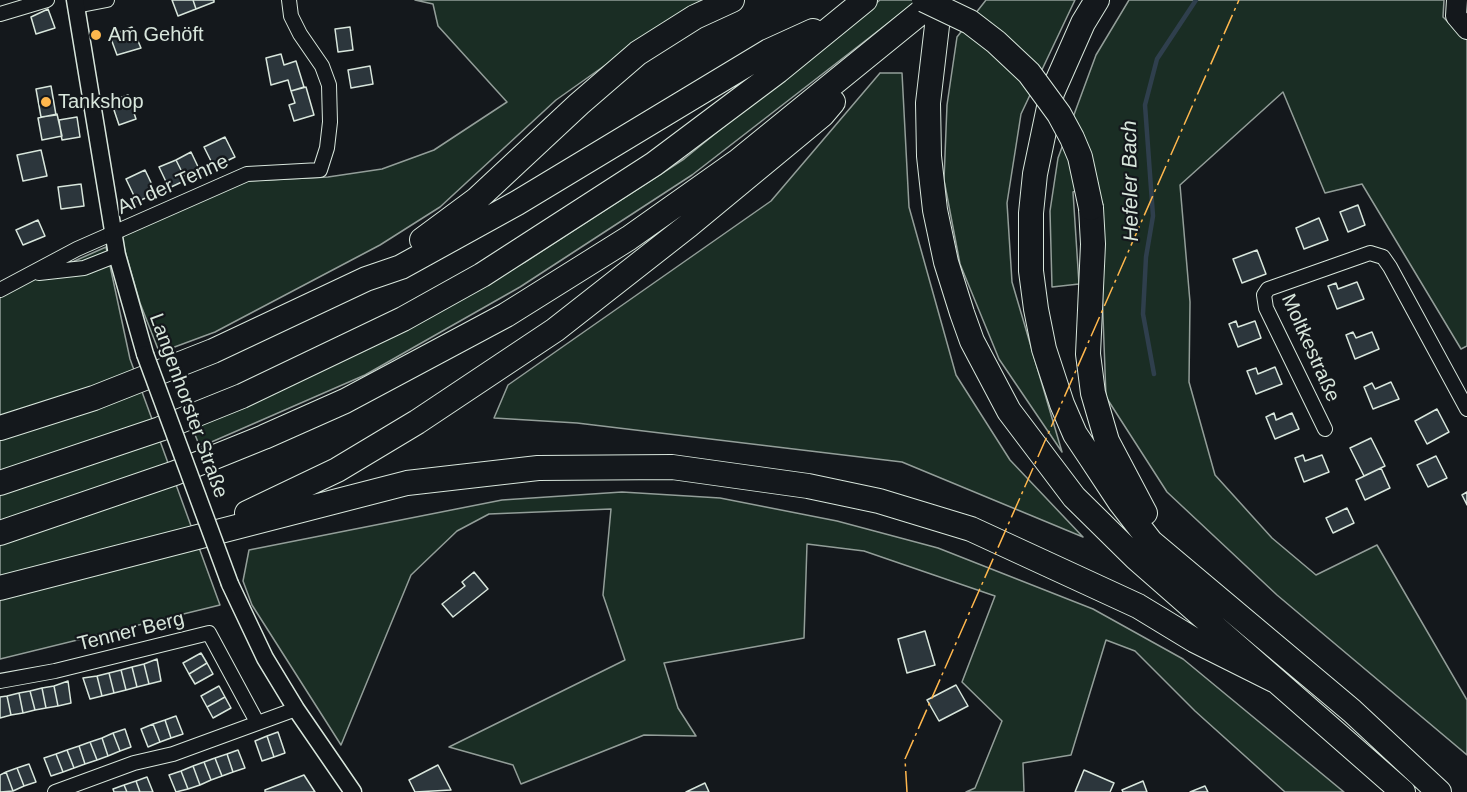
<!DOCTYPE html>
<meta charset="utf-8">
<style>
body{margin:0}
canvas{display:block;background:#14181c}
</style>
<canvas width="1467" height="792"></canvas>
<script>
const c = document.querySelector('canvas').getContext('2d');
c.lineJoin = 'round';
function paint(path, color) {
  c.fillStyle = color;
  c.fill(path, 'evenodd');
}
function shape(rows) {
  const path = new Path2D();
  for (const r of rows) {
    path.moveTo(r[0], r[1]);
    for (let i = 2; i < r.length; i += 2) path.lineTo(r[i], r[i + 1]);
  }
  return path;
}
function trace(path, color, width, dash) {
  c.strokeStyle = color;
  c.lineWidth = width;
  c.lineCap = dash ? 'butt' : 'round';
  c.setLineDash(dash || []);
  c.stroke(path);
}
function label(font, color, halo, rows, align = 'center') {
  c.font = font + ' Arial,sans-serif';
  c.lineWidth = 4.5;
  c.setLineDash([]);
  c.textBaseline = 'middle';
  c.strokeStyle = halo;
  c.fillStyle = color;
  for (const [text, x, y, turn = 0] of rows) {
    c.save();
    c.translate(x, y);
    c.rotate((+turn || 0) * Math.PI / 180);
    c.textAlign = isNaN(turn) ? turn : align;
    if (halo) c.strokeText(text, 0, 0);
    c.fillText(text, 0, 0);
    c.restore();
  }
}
const green = shape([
 [415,0,705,0,655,30,556,100,440,207,380,245,215,332,161,352,158,349,140,303,121,237,244,181,328,177,382,169,434,150,507,102,438,26,433,4,415,0],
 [880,0,918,0,692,175,520,287,365,375,200,447,191,425,391,336,525,262,684,159,880,0],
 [986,0,1075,0,1021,114,1007,203,1012,282,1062,452,999,359,960,264,944,180,947,105,957,37,986,0],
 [1129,0,1444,0,1443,17,1467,40,1467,346,1461,349,1362,184,1325,193,1283,92,1180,185,1190,302,1189,382,1215,475,1272,538,1316,575,1377,545,1467,700,1467,755,1277,595,1167,492,1106,397,1098,183,1073,192,1079,284,1052,287,1050,211,1058,158,1096,55,1129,0],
 [880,73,902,73,909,207,956,375,1010,460,1083,537,902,462,577,423,494,418,508,385,771,201,880,73],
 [106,247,130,359,220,605,0,659,0,294,106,247],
 [622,492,720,498,837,521,938,548,1093,609,1183,659,1344,792,1285,792,1195,711,1135,651,1106,640,1071,755,1023,763,1024,792,966,792,975,788,1002,721,962,682,995,596,864,551,807,544,804,638,664,663,678,708,696,736,644,735,521,784,513,765,449,747,625,660,603,595,611,509,489,514,457,531,411,575,341,745,252,605,243,581,249,550,502,500,622,492]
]);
paint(green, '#1a2d24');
trace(green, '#939e99', 1.5);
trace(shape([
 [1154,374,1143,314,1146,257,1153,216,1145,105,1157,59,1196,0]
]), '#2f3f4d', 4.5);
const building = shape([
 [172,0,193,0,196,9,178,16,172,0],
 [193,0,214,0,214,2,196,9,193,0],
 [48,9,55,28,36,34,31,17,48,9],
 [132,27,141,48,117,55,110,36,132,27],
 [350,27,353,50,338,52,335,29,350,27],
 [281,54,284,65,296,61,304,87,291,91,288,80,271,85,266,58,281,54],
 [370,66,373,84,351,88,348,70,370,66],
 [51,86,56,115,41,117,36,89,51,86],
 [306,87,314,115,294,121,289,105,295,103,291,91,306,87],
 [128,95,136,119,119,125,111,101,128,95],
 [57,114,62,136,42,140,38,118,57,114],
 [77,117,80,137,62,140,59,120,77,117],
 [225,137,235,157,214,167,204,147,225,137],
 [41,150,47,176,23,181,17,155,41,150],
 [191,152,201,173,186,180,176,160,191,152],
 [176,160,186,180,169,188,159,167,176,160],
 [145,170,156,193,137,202,126,179,145,170],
 [81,184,84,206,61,209,58,187,81,184],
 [1358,205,1365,225,1348,232,1340,212,1358,205],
 [1319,218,1328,240,1304,249,1296,228,1319,218],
 [38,220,45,236,23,245,16,230,38,220],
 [1257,250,1266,274,1242,283,1233,259,1257,250],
 [1357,282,1364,299,1337,309,1328,286,1336,283,1338,289,1357,282],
 [1236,321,1238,327,1255,321,1261,338,1238,347,1229,324,1236,321],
 [1353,332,1356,338,1372,332,1379,349,1355,359,1346,335,1353,332],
 [1275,367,1282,384,1256,394,1247,371,1256,368,1258,374,1275,367],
 [1391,382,1399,399,1373,409,1364,387,1372,383,1375,389,1391,382],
 [1437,409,1449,432,1427,444,1415,421,1437,409],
 [1274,413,1276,420,1292,413,1299,429,1275,439,1266,417,1274,413],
 [1371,438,1385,466,1364,476,1350,448,1371,438],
 [1303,455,1305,461,1322,455,1329,472,1304,482,1295,458,1303,455],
 [1436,456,1447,478,1428,487,1417,465,1436,456],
 [1381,468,1390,488,1365,500,1356,480,1381,468],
 [1467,492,1467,505,1462,495,1467,492],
 [1347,508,1354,523,1333,533,1326,518,1347,508],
 [474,572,488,589,453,617,442,604,465,586,462,582,474,572],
 [925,631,935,665,907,673,898,639,925,631],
 [201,653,207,663,189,674,183,663,201,653],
 [157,659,161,681,149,684,144,664,157,659],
 [207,663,213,674,195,684,189,674,207,663],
 [144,664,149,684,137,687,132,667,144,664],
 [132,667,137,687,126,690,121,670,132,667],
 [121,670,126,690,114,693,109,673,121,670],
 [109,673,114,693,102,696,97,676,109,673],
 [97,676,102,696,90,699,83,678,97,676],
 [68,681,71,703,58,706,54,686,68,681],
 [956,685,968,706,939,721,927,700,956,685],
 [54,686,58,706,46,708,42,688,54,686],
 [219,686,225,697,207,707,201,696,219,686],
 [42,688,46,708,35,710,30,691,42,688],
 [30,691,35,710,23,713,19,693,30,691],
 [19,693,23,713,11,715,7,696,19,693],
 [7,696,11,715,0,718,0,697,7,696],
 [225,697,231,708,213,718,207,707,225,697],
 [176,716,183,734,171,738,165,720,176,716],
 [165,720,171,738,160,742,153,724,165,720],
 [153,724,160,742,148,747,141,729,153,724],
 [125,729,131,747,120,751,113,733,125,729],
 [278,732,285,753,274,757,267,736,278,732],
 [113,733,120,751,108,756,102,738,113,733],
 [267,736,274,757,262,761,255,741,267,736],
 [102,738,108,756,97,760,90,742,102,738],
 [90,742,97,760,85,764,79,746,90,742],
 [79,746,85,764,74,768,67,750,79,746],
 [67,750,74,768,63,772,56,754,67,750],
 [238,750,245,768,233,772,227,754,238,750],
 [56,754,63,772,51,776,44,758,56,754],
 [227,754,233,772,222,776,215,758,227,754],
 [215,758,222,776,211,780,204,762,215,758],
 [204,762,211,780,200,785,193,766,204,762],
 [29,764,36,782,24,786,17,768,29,764],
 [438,765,451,790,415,792,409,780,438,765],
 [193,766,200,785,188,789,181,771,193,766],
 [17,768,24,786,13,791,6,772,17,768],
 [1084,770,1114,783,1110,792,1075,792,1084,770],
 [181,771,188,789,176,792,169,775,181,771],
 [6,772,13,791,0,792,0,775,6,772],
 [304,775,315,792,265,792,265,790,304,775],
 [147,777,153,792,140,792,136,781,147,777],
 [136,781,140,792,127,792,124,785,136,781],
 [1143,781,1147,792,1123,792,1122,790,1143,781],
 [705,783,709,792,686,792,705,783],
 [124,785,127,792,114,792,113,789,124,785],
 [1205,786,1208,792,1190,792,1205,786]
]);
paint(building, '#2c363c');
trace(building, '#d8e6dc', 1.5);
const minor = shape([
 [76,6,107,0],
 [0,14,47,0],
 [39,273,84,268,117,255],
 [0,290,77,249,247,174,320,170,327,148,330,122,329,85,322,66,300,34,291,16,289,0],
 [1325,429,1266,308,1264,295,1268,289,1370,253,1383,257,1390,267,1467,409],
 [0,681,55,671,209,633,257,722],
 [55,792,134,763,173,754,296,709]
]);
const tertiary = shape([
 [75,0,117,255,145,354],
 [230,584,265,658,296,709,353,792]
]);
const secondary = shape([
 [1457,0,1456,16,1467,29]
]);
const motorway = shape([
 [940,0,928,103,929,156,935,210,946,262,962,313,972,341,1009,411,1074,497,1136,558,1403,792],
 [1097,0,1083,23,1052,93,1035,174,1031,213,1031,271,1036,309,1044,349,1062,404,1075,434,1091,458,1120,502,1151,542,1352,711,1439,792],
 [1091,208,1093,244,1088,354,1093,393,1107,441,1145,513],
 [422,240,476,200,579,104,638,53,695,17,732,0],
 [0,428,94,398,213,351,366,279,401,267,517,203,769,51,813,31],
 [0,483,160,429,242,396,403,319,482,275,654,164,778,71,865,0],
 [247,513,337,470,417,422,555,330,689,225,822,115,833,102],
 [0,533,175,473,264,437,345,401,506,315,629,238,738,161,936,0],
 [0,588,407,483,538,468,672,467,808,486,879,501,971,529,1138,606,1194,640,1274,680]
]);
trace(minor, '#d8e6dc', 16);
trace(tertiary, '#d8e6dc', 19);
trace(secondary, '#d8e6dc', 22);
trace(motorway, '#d8e6dc', 26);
trace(minor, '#14181c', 14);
trace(tertiary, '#14181c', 16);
trace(secondary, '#14181c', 20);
trace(motorway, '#14181c', 24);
const tertiaryBridge = shape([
 [145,354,230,584]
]);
const motorwayBridge = shape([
 [924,0,970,22,996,42,1029,73,1059,114,1072,138,1080,157,1091,208]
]);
trace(tertiaryBridge, '#d8e6dc', 19, []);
trace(motorwayBridge, '#d8e6dc', 26, []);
trace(tertiaryBridge, '#14181c', 16);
trace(motorwayBridge, '#14181c', 24);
trace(shape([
 [907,792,905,759,1239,0]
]), '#ffb74d', 1.5, [21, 4.5, 3, 4.5]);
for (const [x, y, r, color] of [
 [96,35,6,"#ffb74d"],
 [46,102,6,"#ffb74d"]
]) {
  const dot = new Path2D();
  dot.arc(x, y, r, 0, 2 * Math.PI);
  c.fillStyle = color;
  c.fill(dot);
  trace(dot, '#14181c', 2);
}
label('20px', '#d8e6dc', '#14181c', [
 ["Am Gehöft",108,35],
 ["Tankshop",58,102]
], 'left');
label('20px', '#d8e6dc', '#14181c', [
 ["An der Tenne",173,185,-24],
 ["Moltkestraße",1310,348,66],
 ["Langenhorster Straße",188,406,70],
 ["Tenner Berg",131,632,-14]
]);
label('italic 21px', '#d8e6dc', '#14181c', [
 ["Hefeler Bach",1131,181,-91]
]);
</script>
